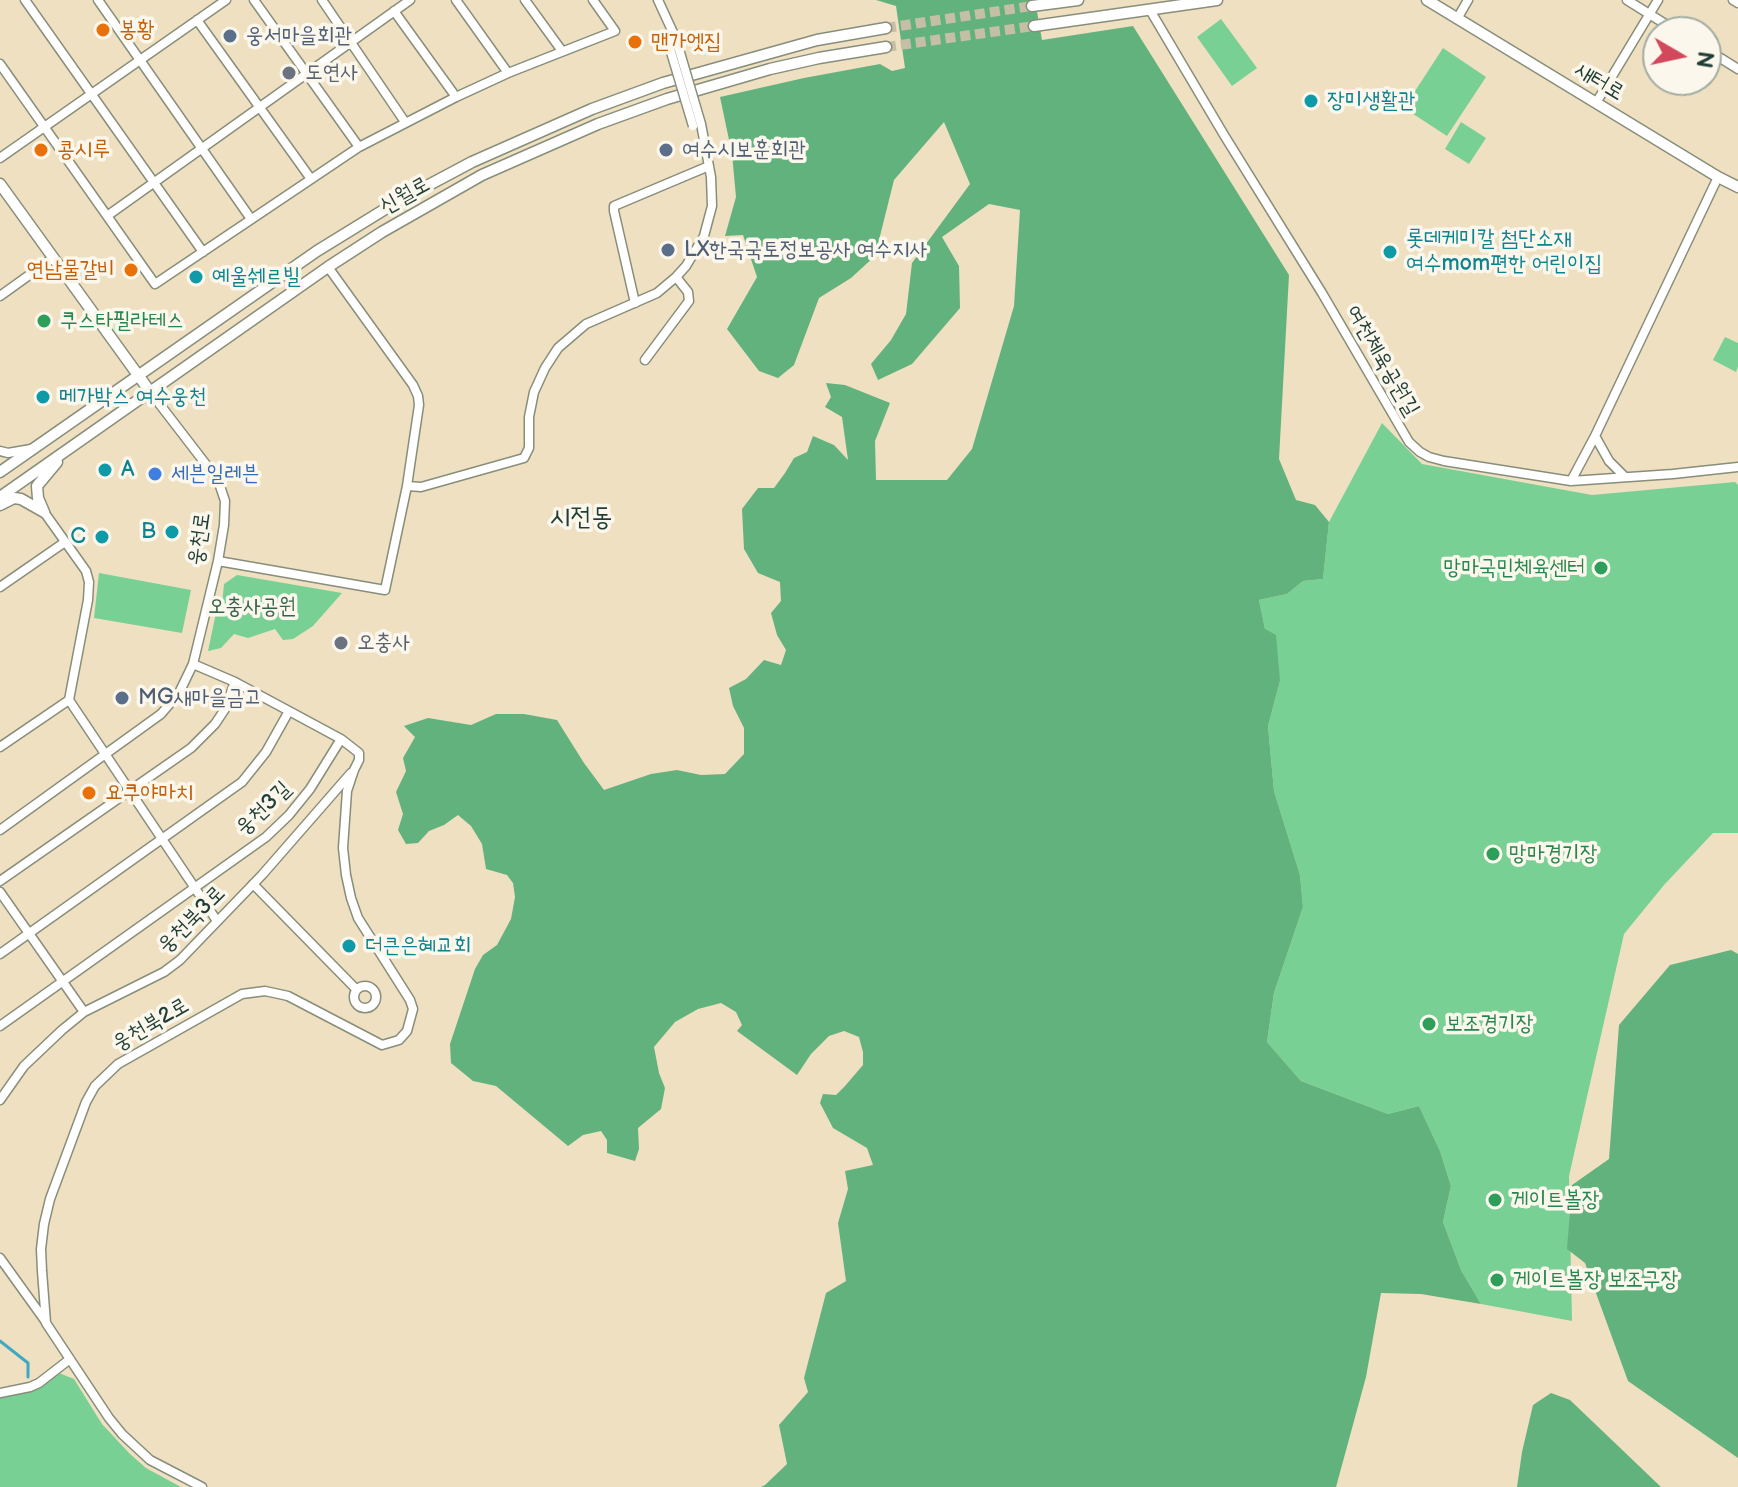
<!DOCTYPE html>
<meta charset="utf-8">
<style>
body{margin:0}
#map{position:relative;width:1738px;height:1487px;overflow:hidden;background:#efe0c1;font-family:"Balsamiq Sans",sans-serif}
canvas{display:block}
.north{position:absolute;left:1642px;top:16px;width:80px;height:80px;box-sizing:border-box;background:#fbf7ec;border:2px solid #a3ada2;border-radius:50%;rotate:99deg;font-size:22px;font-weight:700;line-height:32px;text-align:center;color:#1f3d34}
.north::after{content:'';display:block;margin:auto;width:28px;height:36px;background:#d1495b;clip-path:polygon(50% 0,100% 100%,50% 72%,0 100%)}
</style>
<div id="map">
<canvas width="1738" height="1487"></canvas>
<div class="north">N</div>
</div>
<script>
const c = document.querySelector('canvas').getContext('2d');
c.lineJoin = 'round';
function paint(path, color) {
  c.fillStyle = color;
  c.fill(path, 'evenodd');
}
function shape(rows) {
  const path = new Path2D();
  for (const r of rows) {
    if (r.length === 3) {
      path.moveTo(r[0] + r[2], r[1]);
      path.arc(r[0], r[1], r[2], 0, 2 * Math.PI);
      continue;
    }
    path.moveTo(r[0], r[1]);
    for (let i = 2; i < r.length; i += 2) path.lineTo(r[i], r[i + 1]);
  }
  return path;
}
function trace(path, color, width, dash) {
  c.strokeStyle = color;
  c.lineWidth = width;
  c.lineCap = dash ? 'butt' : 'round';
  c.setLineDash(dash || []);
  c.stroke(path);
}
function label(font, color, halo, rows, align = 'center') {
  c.font = font + ' "Balsamiq Sans","Poor Story",sans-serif';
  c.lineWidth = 7;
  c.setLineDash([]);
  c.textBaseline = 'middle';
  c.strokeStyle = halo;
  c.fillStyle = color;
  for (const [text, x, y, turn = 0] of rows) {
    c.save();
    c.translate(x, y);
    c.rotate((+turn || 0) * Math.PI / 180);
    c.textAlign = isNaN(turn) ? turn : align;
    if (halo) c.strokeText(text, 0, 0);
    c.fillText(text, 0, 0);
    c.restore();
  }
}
paint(shape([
 [1221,19,1257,68,1232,86,1197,37],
 [1443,48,1486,77,1447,136,1404,108],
 [1461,122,1486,138,1469,164,1445,149],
 [1725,337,1738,343,1738,367,1736,372,1713,360],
 [1382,423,1422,464,1592,495,1735,482,1738,485,1738,833,1713,833,1664,885,1624,934,1569,1176,1572,1321,1481,1304,1461,1270,1443,1222,1451,1186,1440,1151,1419,1106,1388,1114,1301,1081,1267,1042,1274,993,1303,907,1300,875,1274,791,1268,726,1280,681,1265,629,1259,600,1287,594,1303,581,1323,579,1329,522],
 [99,573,191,590,182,633,94,618],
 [237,575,342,593,313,626,293,639,283,640,275,629,248,638,234,634,221,648,208,651,217,608,222,604,224,584],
 [59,1373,74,1379,102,1424,130,1454,146,1468,181,1487,0,1487,0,1396,35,1390,42,1386]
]), '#78d095');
paint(shape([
 [876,0,1035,0,1042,40,1133,26,1289,275,1279,459,1296,500,1315,505,1329,522,1323,579,1303,581,1287,594,1259,600,1265,629,1276,635,1280,681,1268,726,1274,791,1300,875,1303,907,1274,993,1267,1042,1301,1081,1388,1114,1419,1106,1440,1151,1451,1186,1443,1222,1461,1270,1481,1304,1421,1294,1381,1293,1366,1377,1336,1487,761,1487,765,1485,787,1464,779,1425,808,1392,804,1378,826,1293,846,1281,838,1223,848,1189,845,1171,873,1165,867,1148,833,1128,820,1103,823,1094,836,1095,845,1086,863,1065,863,1052,859,1037,844,1031,829,1036,811,1054,797,1075,737,1031,742,1025,736,1012,721,1003,698,1009,675,1022,654,1047,659,1073,665,1088,661,1109,638,1128,639,1149,635,1161,607,1153,607,1140,601,1131,583,1135,568,1146,496,1086,473,1081,451,1063,450,1044,475,969,483,955,497,945,511,919,515,897,513,883,507,875,486,869,482,844,471,826,458,815,444,825,429,831,418,843,406,844,398,830,403,814,396,792,406,771,403,758,415,737,404,726,428,718,471,725,496,714,524,714,557,720,584,763,604,790,651,774,677,770,701,775,725,774,744,754,744,728,733,706,729,688,746,679,764,660,781,665,786,650,777,635,771,613,781,601,780,582,758,573,744,549,742,509,758,488,774,488,785,473,794,458,807,452,813,436,834,445,848,460,842,417,825,407,831,397,826,383,845,385,890,403,875,441,876,480,947,480,972,449,1014,306,1020,210,989,204,942,237,959,266,960,308,912,364,878,380,871,364,891,340,906,314,912,263,970,184,944,122,894,180,875,256,851,278,819,298,794,365,778,378,759,371,727,329,757,277,743,235,725,236,736,197,732,154,720,97,804,78,880,64,892,71,905,68,896,6],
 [1731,950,1738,954,1738,1458,1628,1381,1585,1263,1567,1249,1572,1185,1609,1159,1619,1025,1670,965],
 [1551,1393,1570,1400,1661,1487,1517,1487,1522,1452,1533,1405]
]), '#62b27e');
trace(shape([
 [0,1341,28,1363,28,1377]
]), '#41a8c1', 3);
trace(shape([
 [886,28,1032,6],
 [886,47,1034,26]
]), '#c5bfa5', 10, [10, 5]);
const minor = shape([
 [25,0,203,252],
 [98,0,251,219],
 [254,0,359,147],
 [322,0,405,122],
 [456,0,508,73],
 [525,0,562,51],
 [658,0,676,39],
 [1627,0,1678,32],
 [1733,0,1738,3],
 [1150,10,1224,135,1322,293,1409,442,1420,452,1429,457,1444,461,1571,481,1673,474,1738,467],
 [394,11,456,97],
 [1457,19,1468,0],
 [197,20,311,179],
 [1706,49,1738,69],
 [0,64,155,284,359,147,456,97,508,73,615,31,593,0],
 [1596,103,1658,0],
 [0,158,226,0],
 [107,216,410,0],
 [0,296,53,258],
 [635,303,614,211,614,206,709,166],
 [645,360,689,301,688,292,676,277],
 [1595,436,1609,461,1624,476],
 [0,451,8,453,31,449],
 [1571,481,1595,436,1718,177],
 [407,486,421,487,524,458,529,448,529,417,534,392,545,368,558,348,586,324,657,293,676,277,686,266,704,236,712,206,711,177,701,124],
 [218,561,385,590,407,486,419,405,418,396,413,385,328,267],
 [0,587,65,542],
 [193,664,235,682,289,711,341,739,359,753,359,760,354,770,347,791,343,848,346,875,351,898,358,918,410,1000,413,1009,407,1031,399,1040,382,1045,288,996,265,991,242,994,118,1064,95,1086,86,1102,50,1199,44,1224,41,1249,42,1271,46,1323,109,1418,122,1434,150,1460,202,1487],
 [69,700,217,921],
 [0,747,69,700,88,600,89,582,86,571,44,512],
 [0,830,161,714,179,693,193,664,218,561,224,525,225,501,218,480,151,393],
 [0,881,191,748,215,724,225,709,235,682],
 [253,884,356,989],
 [0,892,84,1012],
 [0,954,242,782,266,752,289,711],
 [365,997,11],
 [0,1026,266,837,289,815,310,789,341,739],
 [0,1100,24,1066,62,1030,84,1012,164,972,180,960,262,875,351,773],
 [0,1258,46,1322],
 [0,1393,30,1387,39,1383,70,1359]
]);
const tertiary = shape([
 [1427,0,1718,177,1738,187],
 [1032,6,1078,0],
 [1034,26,1217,0],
 [0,184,151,393],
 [0,472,317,251,395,203,472,162,592,109,663,83,817,40,886,28],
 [0,497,328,267,382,232,482,175,598,124,667,99,770,69,819,58,886,47],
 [0,505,14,498,21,499,44,512],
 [44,512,38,498,37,486,57,462]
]);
trace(minor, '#878e7a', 11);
trace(tertiary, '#878e7a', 13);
trace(minor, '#fff', 8);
trace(tertiary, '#fff', 10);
const minorBridge = shape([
 [676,39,701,124],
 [668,42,693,126]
]);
trace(minorBridge, '#878e7a', 11, []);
trace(minorBridge, '#fff', 8);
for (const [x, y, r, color] of [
 [103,30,8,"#e8710a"],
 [230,36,8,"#5c6f8a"],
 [635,42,8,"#e8710a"],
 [289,73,8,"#6b7280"],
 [1311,101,8,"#0f9aa8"],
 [41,150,8,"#e8710a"],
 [666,150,8,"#5c6f8a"],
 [668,250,8,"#5c6f8a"],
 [1390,252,8,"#0f9aa8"],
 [131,270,8,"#e8710a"],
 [196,277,8,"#0f9aa8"],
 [44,321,8,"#2e9e5b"],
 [43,397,8,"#0f9aa8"],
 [105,470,8,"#0f9aa8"],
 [155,474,8,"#3f7fe0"],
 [172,532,8,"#0f9aa8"],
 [102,537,8,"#0f9aa8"],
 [1601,568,8,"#2e9e5b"],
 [341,643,8,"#6b7280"],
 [122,698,8,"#5c6f8a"],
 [89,793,8,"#e8710a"],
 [1493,854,8,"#2e9e5b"],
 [349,946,8,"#0f9aa8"],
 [1429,1024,8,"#2e9e5b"],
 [1495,1200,8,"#2e9e5b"],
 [1497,1280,8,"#2e9e5b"]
]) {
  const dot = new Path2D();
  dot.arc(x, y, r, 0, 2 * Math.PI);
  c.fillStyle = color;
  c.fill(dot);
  trace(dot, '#fbf7ec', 3);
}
label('22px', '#c56008', '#fbf7ec', [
 ["봉황",119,30],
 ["맨가엣집",651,42],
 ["콩시루",57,150],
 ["연남물갈비",115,270,"right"],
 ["요쿠야마치",105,793]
], 'left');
label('22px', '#4e5e75', '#fbf7ec', [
 ["웅서마을회관",246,36],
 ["여수시보훈회관",682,150],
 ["LX한국국토정보공사 여수지사",684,250],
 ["MG새마을금고",138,698]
], 'left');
label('22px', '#5b616d', '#fbf7ec', [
 ["도연사",305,73],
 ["오충사",357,643]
], 'left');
label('22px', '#1f3d34', '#fbf7ec', [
 ["새터로",1599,82,31],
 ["신월로",405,196,-29],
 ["여천체육공원길",1382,361,60],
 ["웅천로",200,539,-82],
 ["웅천3길",264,809,-44],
 ["웅천북3로",192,920,-45],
 ["웅천북2로",151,1025,-30]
]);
label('22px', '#0d838f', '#fbf7ec', [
 ["장미생활관",1327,101],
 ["롯데케미칼 첨단소재",1406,239],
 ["여수mom편한 어린이집",1406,264],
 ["예울쉐르빌",212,277],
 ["메가박스 여수웅천",59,397],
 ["A",121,470],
 ["B",156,532,"right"],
 ["C",86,537,"right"],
 ["더큰은혜교회",365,946]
], 'left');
label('22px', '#27864d', '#fbf7ec', [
 ["쿠스타필라테스",60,321],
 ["망마국민체육센터",1585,568,"right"],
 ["망마경기장",1509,854],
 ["보조경기장",1445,1024],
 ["게이트볼장",1511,1200],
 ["게이트볼장 보조구장",1513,1280]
], 'left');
label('22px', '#366cbe', '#fbf7ec', [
 ["세븐일레븐",171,474]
], 'left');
label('22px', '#35624c', '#fbf7ec', [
 ["오충사공원",252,607]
]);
label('26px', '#1f3d34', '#fbf7ec', [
 ["시전동",581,518]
]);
</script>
